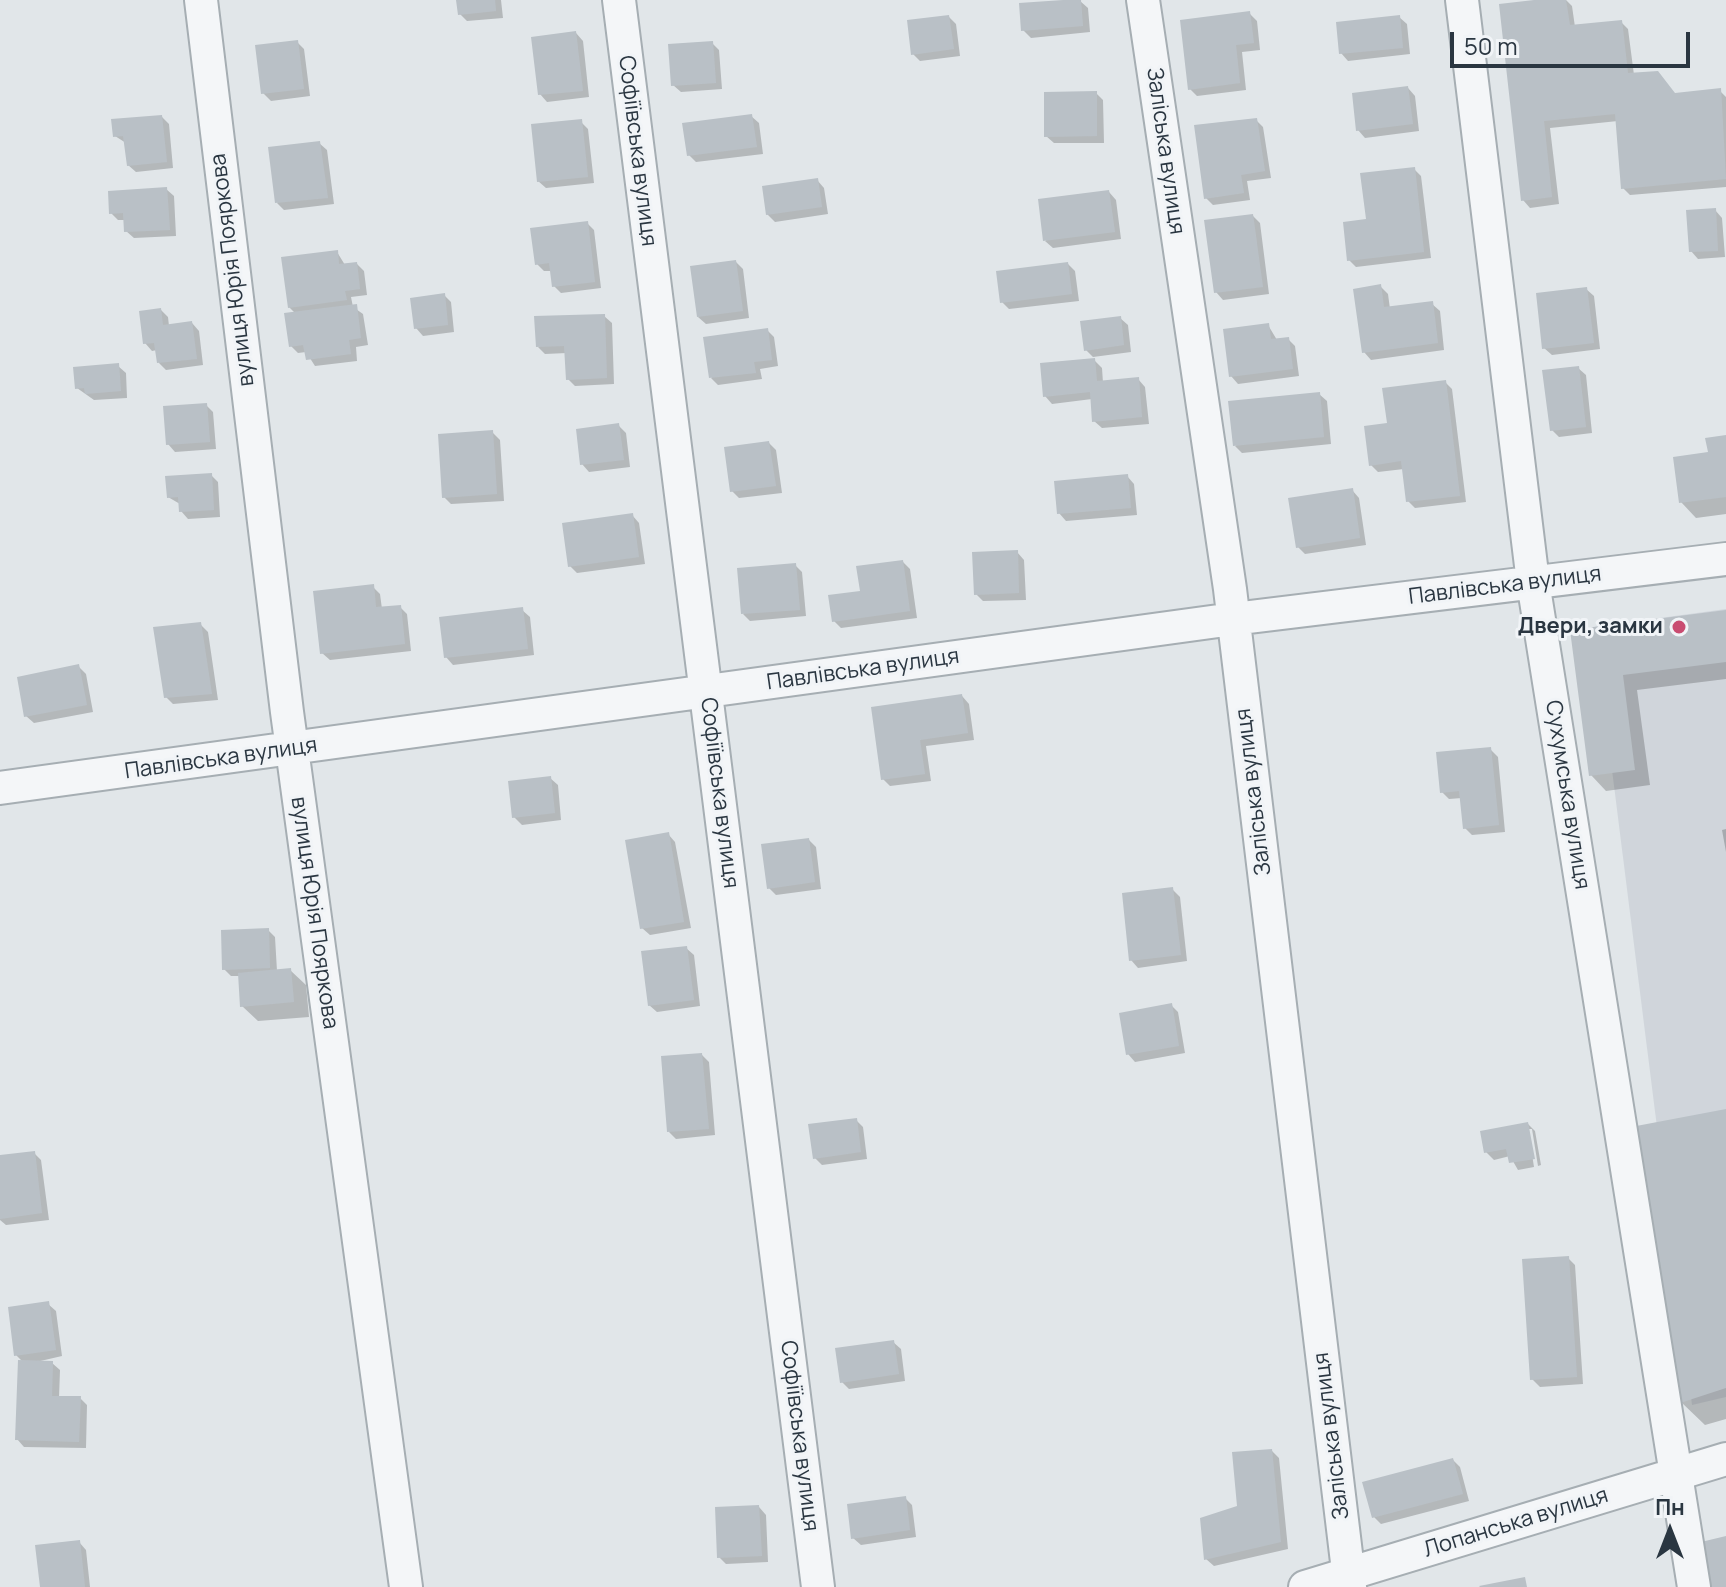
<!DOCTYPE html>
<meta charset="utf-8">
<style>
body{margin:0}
#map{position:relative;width:1726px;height:1587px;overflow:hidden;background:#e1e6e9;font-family:Manrope,sans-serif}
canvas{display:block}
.north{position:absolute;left:1630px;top:1491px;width:80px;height:80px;-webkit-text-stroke:6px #f1f4f7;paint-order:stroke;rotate:0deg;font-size:22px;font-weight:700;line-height:32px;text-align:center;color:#2a3641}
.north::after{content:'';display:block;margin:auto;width:28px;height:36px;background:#2a3641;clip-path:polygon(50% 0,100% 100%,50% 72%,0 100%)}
.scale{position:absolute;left:1450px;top:32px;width:240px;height:36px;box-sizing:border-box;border:4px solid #2a3641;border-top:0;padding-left:10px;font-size:24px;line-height:28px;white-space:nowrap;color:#2a3641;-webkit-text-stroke:6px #f1f4f7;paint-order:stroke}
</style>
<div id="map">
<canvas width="1726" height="1587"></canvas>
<div class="north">Пн</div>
<div class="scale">50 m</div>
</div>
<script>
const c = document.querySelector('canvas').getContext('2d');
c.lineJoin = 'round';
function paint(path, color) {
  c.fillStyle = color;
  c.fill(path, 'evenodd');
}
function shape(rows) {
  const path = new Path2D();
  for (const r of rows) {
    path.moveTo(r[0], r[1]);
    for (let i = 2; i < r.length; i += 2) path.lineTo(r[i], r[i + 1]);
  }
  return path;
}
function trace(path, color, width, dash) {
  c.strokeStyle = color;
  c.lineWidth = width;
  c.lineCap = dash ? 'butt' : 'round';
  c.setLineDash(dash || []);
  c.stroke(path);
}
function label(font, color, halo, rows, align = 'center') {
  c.font = font + ' Manrope,sans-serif';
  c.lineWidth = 6;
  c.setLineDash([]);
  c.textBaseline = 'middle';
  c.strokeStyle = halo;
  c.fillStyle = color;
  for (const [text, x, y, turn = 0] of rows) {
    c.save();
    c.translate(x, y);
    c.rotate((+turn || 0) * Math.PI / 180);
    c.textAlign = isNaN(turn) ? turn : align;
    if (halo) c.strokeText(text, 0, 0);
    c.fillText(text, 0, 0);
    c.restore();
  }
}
paint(shape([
 [1726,609,1726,1397,1692,1405,1594,627]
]), '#d0d5db');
paint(shape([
 [458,0,501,0,503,18,467,21,460,14],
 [1552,0,1566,0,1572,6,1575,27,1621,22,1628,29,1634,75,1676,95,1720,91,1726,97,1726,187,1630,195,1623,188,1618,121,1550,128,1559,204,1530,208,1523,200],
 [1080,1,1088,8,1090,32,1031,38,1023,30],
 [1250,14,1257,21,1260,50,1242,52,1246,90,1197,96,1190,89],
 [949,17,956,24,960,56,920,61,913,54],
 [1399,17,1407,24,1410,54,1348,61,1341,53],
 [576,33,583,41,589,97,547,102,540,94],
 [297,42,304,49,310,96,271,101,263,93],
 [712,43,719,50,722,89,681,92,673,85],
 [1408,88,1415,96,1419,131,1365,138,1358,130],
 [1096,93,1103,100,1104,143,1054,143,1046,136],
 [751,116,759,123,763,154,696,162,689,155],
 [162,117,169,124,173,168,136,172,128,165,126,143,115,136],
 [1256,120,1263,127,1271,178,1247,181,1250,200,1213,205,1206,198],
 [581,122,588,129,594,183,546,188,538,181],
 [319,143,327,150,334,204,284,210,277,203],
 [1414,169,1421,176,1431,258,1356,267,1349,260],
 [817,180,824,188,828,214,775,222,767,214],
 [166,189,174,196,176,236,134,238,126,231,126,220,118,220,111,213],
 [1109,192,1116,200,1121,239,1053,248,1045,241],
 [1715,210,1722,218,1725,257,1698,259,1691,251],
 [1253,216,1260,223,1269,294,1223,300,1216,292],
 [587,223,594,230,601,288,561,293,554,286,552,271,544,271,537,264],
 [337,252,345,265,357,264,364,271,367,295,351,297,353,307,363,314,368,345,356,347,357,361,315,366,306,352,298,353,291,346,296,314,289,307],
 [736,262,743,269,749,318,706,324,698,317],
 [1068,264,1075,271,1079,301,1009,309,1002,302],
 [1380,286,1388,294,1390,309,1432,304,1440,311,1444,350,1371,360,1364,352],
 [1586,289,1594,296,1600,349,1552,355,1544,348],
 [444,295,451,302,454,332,423,336,416,328],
 [161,310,168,317,169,326,192,323,199,331,203,365,166,370,159,363,157,350,152,351,145,343],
 [604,316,612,323,614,384,575,386,568,379,567,353,545,354,538,347],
 [1120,318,1128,325,1131,352,1093,357,1086,350],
 [1268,325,1277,340,1288,339,1295,346,1299,376,1238,384,1231,376],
 [767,330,774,337,778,366,760,369,762,379,718,385,711,378],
 [1094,360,1102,368,1103,383,1138,379,1145,387,1149,424,1102,428,1094,421,1092,399,1052,404,1045,396],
 [118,366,126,373,127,398,94,400,77,388],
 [1578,368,1586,375,1592,433,1559,437,1552,430],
 [1445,382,1452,389,1466,502,1415,508,1408,501,1404,469,1378,472,1371,465,1389,425],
 [1319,394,1327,401,1331,444,1242,453,1235,446],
 [206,405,213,412,216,449,175,452,168,444],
 [619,426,626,433,630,467,589,472,582,464],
 [492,432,500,440,504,501,451,504,444,497],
 [1726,437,1726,514,1696,518,1681,502,1710,454],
 [769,443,776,450,782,493,739,498,732,491],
 [211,475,218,482,220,517,188,519,181,511,180,504,168,497],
 [1127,476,1134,484,1137,515,1066,521,1059,513],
 [1352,490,1359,498,1366,545,1305,554,1298,547],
 [632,515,639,523,645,564,577,573,570,566],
 [1017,552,1024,560,1026,600,983,601,976,594],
 [903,562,910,569,917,618,841,628,834,621,862,593],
 [795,565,802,572,806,616,750,621,743,614],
 [373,587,380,594,382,609,400,607,407,614,411,651,330,660,322,653],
 [522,610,530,617,534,655,453,665,446,657],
 [1726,612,1726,679,1637,690,1650,785,1606,791,1591,775,1572,632],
 [201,625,208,632,218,700,173,704,166,697],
 [78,666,86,674,93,712,34,723,26,716],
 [962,696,969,704,974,740,926,746,931,781,890,786,883,779],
 [1490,749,1498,757,1505,832,1472,835,1465,828,1462,798,1449,799,1442,792],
 [550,778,558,785,561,820,522,825,514,817],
 [1726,829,1726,852,1722,830],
 [668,834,675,842,691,928,650,935,642,928],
 [809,840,816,847,821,889,776,895,769,888],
 [1172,889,1180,897,1187,961,1138,968,1131,960],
 [268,930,275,937,277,971,290,970,306,985,309,1017,258,1021,242,1006,240,976,231,976,224,969],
 [686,948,694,955,700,1006,657,1012,649,1005],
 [1171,1005,1178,1012,1185,1053,1135,1062,1128,1054],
 [702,1055,709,1062,715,1135,676,1139,669,1132],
 [1726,1111,1726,1419,1705,1425,1681,1402],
 [856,1120,863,1127,867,1159,822,1165,815,1158],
 [1528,1124,1535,1131,1541,1165,1538,1166,1532,1129,1528,1129,1534,1167,1518,1170,1510,1156,1494,1160,1486,1152],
 [34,1153,41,1160,49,1220,6,1225,0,1220,0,1157],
 [1568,1258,1575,1265,1583,1384,1540,1387,1532,1379],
 [48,1304,56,1311,62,1356,36,1362,52,1363,60,1370,59,1398,80,1398,87,1405,86,1448,24,1447,17,1439,23,1362,16,1355],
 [893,1342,901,1349,905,1381,849,1389,842,1382],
 [1272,1451,1279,1458,1288,1549,1214,1566,1206,1559],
 [1453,1460,1460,1467,1469,1501,1381,1524,1374,1517],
 [905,1498,912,1505,916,1537,861,1545,853,1538],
 [759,1507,766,1515,768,1562,726,1564,719,1557],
 [79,1542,86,1550,90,1587,42,1587]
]), '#0003');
paint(shape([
 [456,0,495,0,496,11,458,15],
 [1063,0,1081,0,1083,26,1021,31,1019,3],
 [1534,0,1566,0,1570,25,1622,20,1628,73,1658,71,1675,93,1721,88,1726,179,1621,189,1615,114,1544,121,1552,197,1521,201,1499,4],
 [1250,11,1254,43,1236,45,1240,83,1188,90,1180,20],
 [949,15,954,49,911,55,907,20],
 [1400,15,1403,48,1339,54,1336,22],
 [576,31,583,91,538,95,531,37],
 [298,40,304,89,261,94,255,45],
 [713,41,716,83,671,86,668,44],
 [1408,86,1413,124,1356,131,1352,93],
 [1097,91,1097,136,1044,137,1044,92],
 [752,114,757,147,687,156,682,123],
 [162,115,167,162,127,166,123,136,113,137,111,119],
 [1257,118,1265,171,1241,175,1244,193,1204,199,1194,125],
 [582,119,588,177,537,182,531,124],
 [320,141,328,198,275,203,268,147],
 [1415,167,1424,252,1347,261,1343,222,1366,219,1360,173],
 [818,178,822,207,766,215,762,186],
 [167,187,170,230,124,232,123,213,109,214,108,191],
 [1109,190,1115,232,1043,241,1038,199],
 [1716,208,1718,251,1689,252,1686,210],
 [1253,214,1263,287,1214,293,1204,220],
 [588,221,595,282,552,287,549,263,535,265,530,228],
 [338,250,339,264,357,262,360,289,345,291,347,300,288,308,281,257],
 [736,260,743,311,697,317,690,266],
 [1068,262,1072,294,1000,303,996,271],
 [1381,284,1384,307,1433,301,1438,343,1362,353,1353,289],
 [1587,287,1594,343,1542,349,1536,293],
 [445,293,448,325,414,329,410,298],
 [357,304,361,338,349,340,351,354,306,360,303,345,289,347,284,313],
 [161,308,163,325,192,321,197,359,157,363,154,343,143,344,139,311],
 [605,314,607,378,566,380,564,346,536,347,534,316],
 [1121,316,1124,345,1084,351,1080,321],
 [1269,323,1271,339,1289,337,1293,369,1229,377,1223,329],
 [768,328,772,360,754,362,756,373,709,378,703,337],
 [1095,358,1097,381,1139,377,1142,417,1092,422,1090,392,1043,397,1040,363],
 [119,363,121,391,85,394,84,388,75,389,73,367],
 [1579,366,1586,427,1550,431,1542,370],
 [1446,380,1460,496,1406,502,1401,461,1369,466,1364,426,1387,423,1382,388],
 [1320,392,1324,437,1233,446,1228,401],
 [207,403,210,442,166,445,163,406],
 [619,423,624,460,580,465,576,429],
 [493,430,497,494,442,498,438,434],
 [1726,435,1726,497,1679,503,1673,457,1708,452,1705,438],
 [769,441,776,486,730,492,724,447],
 [212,473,214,510,179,512,178,497,167,498,165,476],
 [1128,474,1131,508,1057,514,1054,481],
 [1353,488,1360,538,1296,548,1288,498],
 [633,513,639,557,568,567,562,523],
 [1018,550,1019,593,974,595,972,552],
 [903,560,910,611,832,622,828,595,860,591,856,566],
 [796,563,800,610,741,614,737,568],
 [374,584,376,607,401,605,405,644,320,654,313,591],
 [523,607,528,649,444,658,439,617],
 [1726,610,1726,662,1623,675,1635,770,1589,776,1570,630],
 [201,622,212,694,164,698,153,627],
 [79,664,87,705,24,717,17,677],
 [962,694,968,733,920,740,925,774,881,780,871,707],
 [1491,747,1499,825,1463,829,1459,791,1440,793,1436,752],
 [551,776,555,813,512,818,508,781],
 [669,832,684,922,640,929,625,840],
 [809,838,815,882,767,889,761,844],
 [1173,887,1181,955,1129,961,1122,893],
 [269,928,270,968,222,970,221,930],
 [687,946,694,1000,648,1006,641,951],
 [291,968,294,1002,240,1007,238,973],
 [1172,1003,1179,1046,1126,1055,1119,1013],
 [702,1053,709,1129,667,1132,661,1056],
 [1726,1109,1726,1388,1680,1403,1631,1127],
 [857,1118,861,1152,813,1159,808,1124],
 [1528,1122,1535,1159,1509,1163,1506,1149,1484,1153,1480,1131],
 [35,1151,42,1213,0,1219,0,1155],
 [1569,1256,1577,1377,1530,1380,1522,1259],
 [49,1301,56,1350,14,1356,8,1307],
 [894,1340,899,1374,840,1383,835,1348],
 [18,1360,53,1361,52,1396,81,1396,79,1442,15,1440],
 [1272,1449,1281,1542,1204,1560,1200,1518,1237,1506,1232,1452],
 [1453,1458,1463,1494,1372,1518,1362,1482],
 [906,1496,910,1530,851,1539,847,1504],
 [759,1505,762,1556,717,1558,715,1507],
 [1726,1536,1726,1587,1706,1587,1702,1571,1708,1570,1701,1542],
 [80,1540,85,1587,40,1587,35,1545],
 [1525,1577,1527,1587,1480,1587,1479,1586]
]), '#b9c0c6');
const minor = shape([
 [201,0,287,712,406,1587],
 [619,0,818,1587],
 [1143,0,1230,589,1350,1587],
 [1462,0,1533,582,1694,1587],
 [0,788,1233,619,1726,559],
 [1305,1587,1726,1459]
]);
trace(minor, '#a6aeb3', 36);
trace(minor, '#f4f6f8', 32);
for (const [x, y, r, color] of [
 [1679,627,8,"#c94c71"]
]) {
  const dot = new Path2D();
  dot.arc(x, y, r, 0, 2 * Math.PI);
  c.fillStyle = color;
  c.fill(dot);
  trace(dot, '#f1f4f7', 3);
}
label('22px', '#2a3641', '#f1f4f7', [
 ["Софіївська вулиця",637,151,83],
 ["Заліська вулиця",1165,151,82],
 ["вулиця Юрія Пояркова",233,270,-97],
 ["Павлівська вулиця",1505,586,-7],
 ["Павлівська вулиця",863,670,-8],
 ["Павлівська вулиця",221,759,-8],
 ["Заліська вулиця",1254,792,-97],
 ["Софіївська вулиця",719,793,83],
 ["Сухумська вулиця",1567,795,81],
 ["вулиця Юрія Пояркова",314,913,82],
 ["Софіївська вулиця",799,1436,83],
 ["Заліська вулиця",1332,1436,-97],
 ["Лопанська вулиця",1516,1523,-17]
]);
label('bold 22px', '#2a3641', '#f1f4f7', [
 ["Двери, замки",1663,627]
], 'right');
</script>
